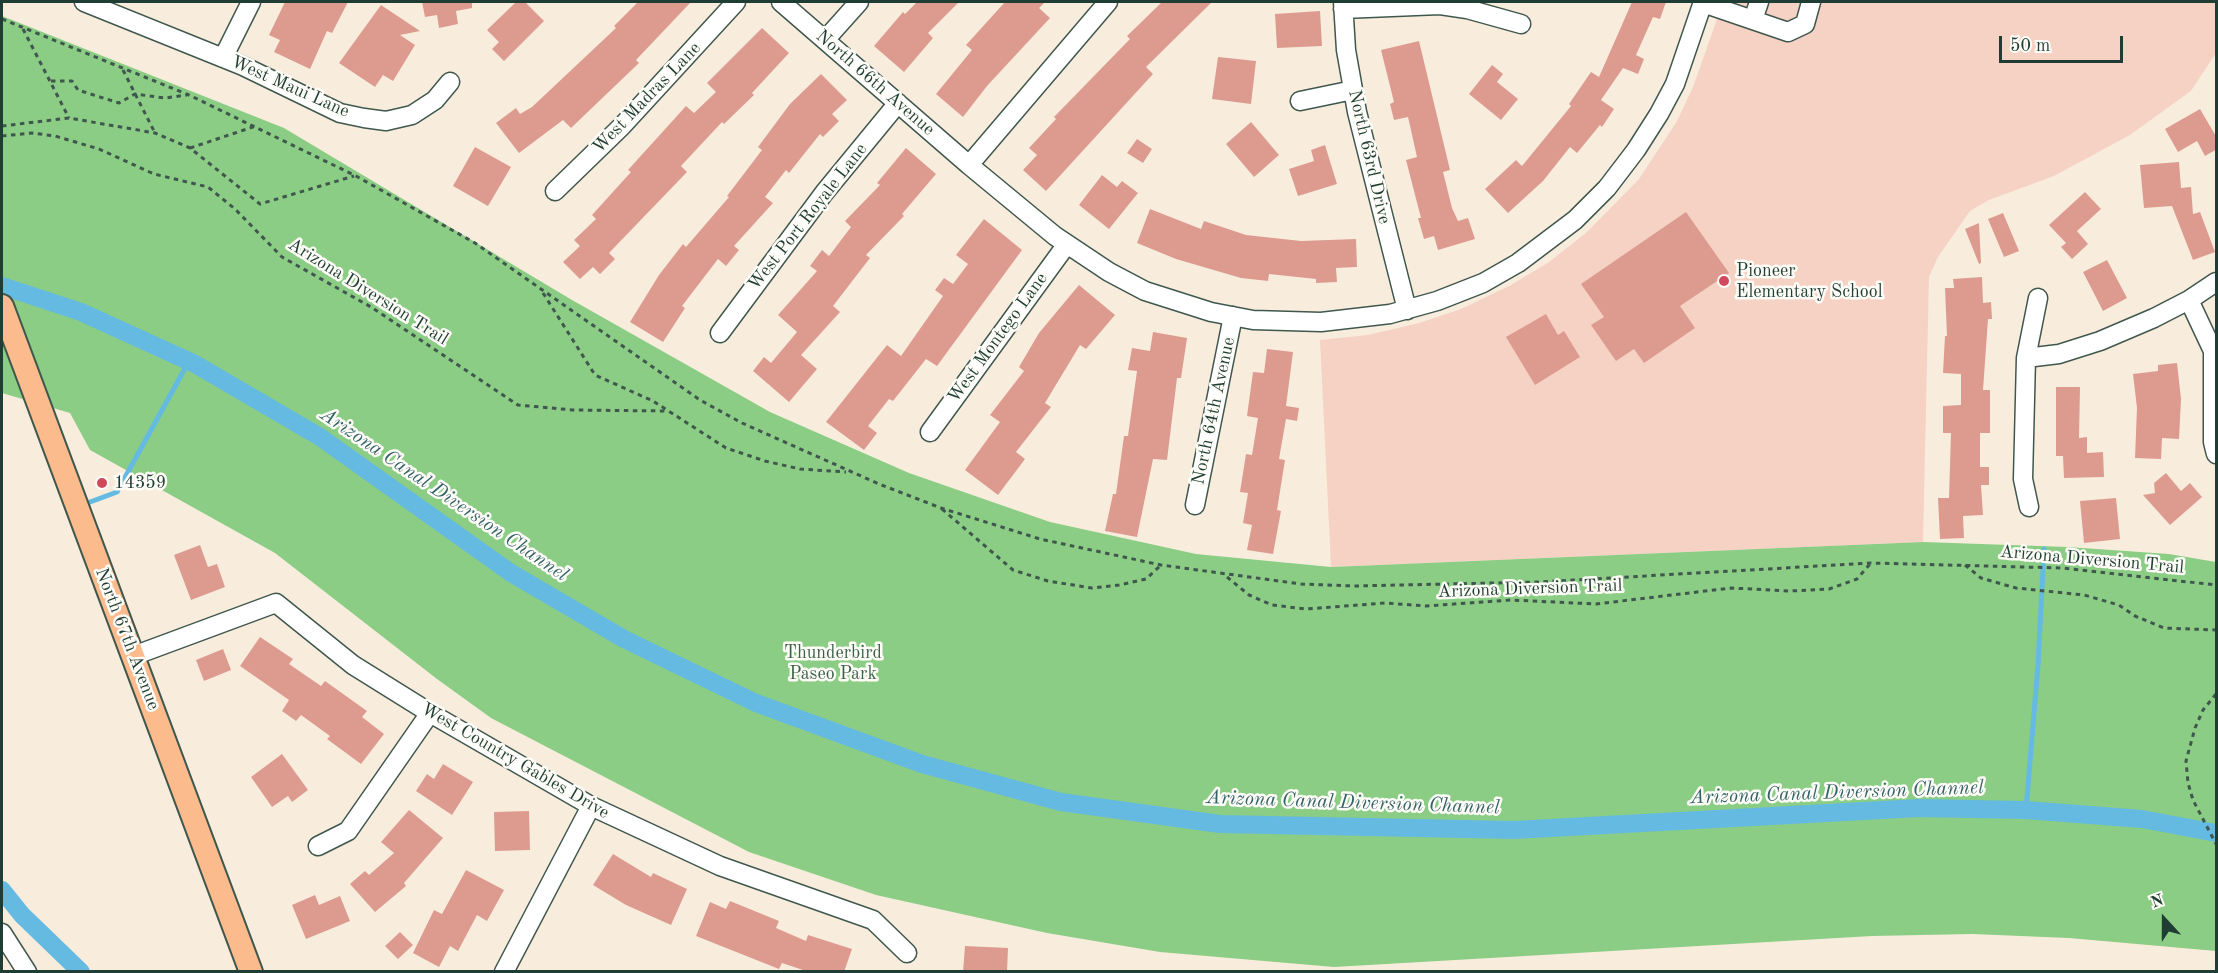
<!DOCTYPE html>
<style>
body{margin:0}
#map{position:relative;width:2218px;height:973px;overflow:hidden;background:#f8eddd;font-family:"Old Standard TT",serif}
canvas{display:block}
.frame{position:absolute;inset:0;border:3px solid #1f3d34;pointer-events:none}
.north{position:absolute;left:2134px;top:889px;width:60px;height:60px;-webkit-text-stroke:4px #fdfcf7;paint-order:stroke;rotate:339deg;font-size:16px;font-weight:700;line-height:24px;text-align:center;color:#1f3d34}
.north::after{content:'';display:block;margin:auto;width:21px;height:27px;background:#1f3d34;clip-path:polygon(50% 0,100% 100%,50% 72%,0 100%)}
.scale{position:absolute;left:1999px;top:36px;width:124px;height:27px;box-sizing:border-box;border:3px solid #1f3d34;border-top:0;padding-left:8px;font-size:18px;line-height:21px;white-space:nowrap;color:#1f3d34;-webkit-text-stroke:4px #fdfcf7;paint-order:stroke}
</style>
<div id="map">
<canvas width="2218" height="973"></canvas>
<div class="frame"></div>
<div class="north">N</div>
<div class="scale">50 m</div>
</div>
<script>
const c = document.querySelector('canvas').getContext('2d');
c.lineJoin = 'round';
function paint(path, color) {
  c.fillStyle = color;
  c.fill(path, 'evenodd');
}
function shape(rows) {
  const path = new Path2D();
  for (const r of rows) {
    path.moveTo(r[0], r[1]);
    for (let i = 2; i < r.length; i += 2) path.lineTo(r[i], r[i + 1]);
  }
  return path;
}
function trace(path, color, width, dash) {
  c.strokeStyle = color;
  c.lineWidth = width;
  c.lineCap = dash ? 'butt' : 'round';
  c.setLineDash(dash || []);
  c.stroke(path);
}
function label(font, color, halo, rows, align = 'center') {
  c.font = font + ' "Old Standard TT",serif';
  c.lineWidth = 5;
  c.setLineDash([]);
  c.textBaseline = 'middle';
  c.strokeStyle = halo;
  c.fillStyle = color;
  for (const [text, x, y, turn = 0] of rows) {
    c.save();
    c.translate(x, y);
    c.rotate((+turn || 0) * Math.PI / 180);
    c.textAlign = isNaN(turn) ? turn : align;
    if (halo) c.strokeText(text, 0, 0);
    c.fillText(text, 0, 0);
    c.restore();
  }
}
paint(shape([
 [1723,2,2216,2,2216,53,2191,91,2130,135,2054,176,1989,200,1970,211,1938,257,1929,277,1923,542,1331,567,1320,340,1368,335,1419,323,1461,309,1511,285,1549,262,1587,232,1639,179,1677,121,1693,87]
]), '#f6d2c5');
paint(shape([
 [2,16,284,128,572,300,770,412,909,473,1050,522,1196,554,1331,567,1923,542,2068,547,2169,554,2216,562,2216,951,2069,938,1972,934,1872,936,1334,967,1160,952,1047,933,876,895,749,852,491,718,437,679,275,553,90,450,70,413,2,393]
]), '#8bcd85');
trace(shape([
 [82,505,117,492,189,361],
 [2026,810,2038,665,2044,549]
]), '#65bae1', 5);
trace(shape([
 [2,286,81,312,195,364,320,437,511,573,624,639,756,703,922,764,1061,802,1220,824,1514,830,1919,808,2026,810,2142,819,2216,833],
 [2,890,22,915,81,972]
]), '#65bae1', 18);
paint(shape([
 [285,2,348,2,332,33,327,31,310,69,274,52,280,40,269,35],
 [422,2,472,2,472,8,456,11,458,24,439,28,437,15,425,17],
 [516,2,525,2,544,21,504,61,492,49,499,42,487,30],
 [638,2,691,2,636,60,639,63,571,128,563,120,519,153,496,123,516,108,520,114,532,107,616,28,614,26],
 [917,2,959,2,928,33,933,38,904,72,874,46,903,12,905,14],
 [1005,2,1045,2,1039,8,1050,18,987,86,963,117,936,94,972,50,966,45],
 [1162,2,1212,2,1146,67,1153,74,1046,191,1023,170,1037,155,1029,148,1056,119,1054,117,1130,39,1127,36],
 [1632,2,1666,2,1660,19,1653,17,1636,55,1644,59,1638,74,1623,68,1601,100,1614,109,1602,127,1600,125,1577,153,1570,147,1543,181,1508,213,1485,189,1516,160,1522,166,1571,106,1569,104,1591,72,1599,77],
 [381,5,420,31,400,35,415,45,393,81,383,75,375,87,339,63],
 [1320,11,1322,46,1277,48,1275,14],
 [762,28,789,53,752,93,754,95,724,124,722,122,681,166,687,172,609,253,615,259,600,274,593,267,580,279,563,262,580,246,574,240,596,219,592,215,631,172,628,170,686,106,694,113,716,92,707,83],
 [1419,41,1450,170,1443,172,1452,208,1458,221,1468,218,1475,239,1438,250,1434,236,1424,239,1418,218,1421,218,1406,160,1417,157,1408,117,1394,120,1390,104,1394,102,1381,50],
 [1218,57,1256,61,1251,104,1212,99],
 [1492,65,1503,74,1497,82,1518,99,1501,120,1469,94],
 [821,74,847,100,832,114,839,121,823,137,820,134,789,173,786,170,765,197,773,203,734,246,739,250,726,266,718,259,682,306,685,308,663,342,630,322,659,275,683,244,686,247,729,197,727,196,762,150,758,147,790,104],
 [2200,109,2217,138,2217,149,2205,156,2197,141,2178,152,2165,129],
 [1251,122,1279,155,1254,177,1226,144],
 [1137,139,1152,149,1143,163,1127,153],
 [1325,145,1337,184,1298,196,1289,169,1314,161,1311,150],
 [475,147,511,167,488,206,453,186],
 [906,148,936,174,902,214,904,216,866,255,870,258,833,306,840,312,801,355,817,369,789,402,753,371,764,357,771,363,797,332,778,315,817,271,810,266,822,250,829,256,851,227,845,221,880,185,877,183],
 [2179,162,2181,188,2191,187,2193,214,2200,212,2215,252,2193,260,2172,206,2144,208,2140,165],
 [1102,175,1117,187,1122,181,1138,193,1109,229,1079,205],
 [2085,192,2101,209,2077,231,2088,244,2072,259,2061,247,2066,243,2049,225],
 [1150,209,1201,229,1204,221,1246,235,1301,241,1356,239,1357,267,1336,268,1337,282,1316,283,1316,279,1269,274,1268,281,1241,278,1176,259,1137,243],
 [1686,212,1729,273,1680,306,1695,328,1644,363,1634,349,1616,361,1591,325,1604,317,1581,284],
 [2003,213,2019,251,2004,257,1988,219],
 [984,219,1022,250,937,366,926,359,893,401,889,399,868,426,877,433,864,450,826,422,887,345,901,356,943,296,935,290,944,278,953,284,968,264,956,255],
 [1979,223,1981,263,1979,264,1965,229],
 [2107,260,2127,298,2103,311,2083,272],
 [1982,277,1983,303,1991,302,1992,319,1988,319,1983,390,1990,390,1990,433,1980,433,1980,467,1989,467,1989,485,1981,485,1983,515,1963,516,1964,538,1940,539,1938,498,1949,498,1951,433,1943,433,1943,406,1961,405,1961,374,1943,373,1945,336,1947,336,1945,288,1954,288,1953,279],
 [1079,285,1115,315,1086,349,1080,345,1045,403,1051,407,1016,452,1025,459,998,495,965,470,1000,422,990,415,1024,371,1019,367,1039,333],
 [1546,314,1558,335,1564,331,1580,357,1535,385,1506,337],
 [1153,332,1187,338,1181,378,1177,378,1167,460,1153,459,1137,537,1105,531,1113,494,1116,494,1124,436,1128,436,1137,371,1128,370,1132,348,1150,351],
 [1267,349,1293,352,1286,406,1299,408,1297,421,1286,419,1279,459,1285,460,1277,510,1281,511,1273,554,1247,550,1252,525,1243,523,1248,493,1240,492,1246,454,1252,455,1258,418,1247,416,1253,372,1264,373],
 [2177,363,2181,399,2179,439,2162,438,2161,459,2135,458,2137,408,2133,374,2158,371,2158,365],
 [2056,387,2080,387,2079,438,2087,437,2087,453,2103,452,2104,477,2064,478,2063,456,2056,456],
 [2166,473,2181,491,2190,483,2202,497,2170,525,2143,495,2155,493,2154,483],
 [2116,498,2120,539,2084,543,2080,501],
 [200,545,208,567,217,564,225,587,191,600,174,555],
 [260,637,293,659,289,664,321,686,325,681,367,711,362,717,384,734,361,764,327,739,330,736,301,715,296,721,282,711,289,700,240,666],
 [223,649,231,670,204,681,196,660],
 [282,754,308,790,292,802,288,796,272,807,251,777],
 [443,764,473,782,452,815,416,791,427,774,434,779],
 [409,810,443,838,404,883,406,886,375,912,350,884,365,871,369,875,394,853,381,842],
 [529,811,530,850,495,851,494,812],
 [613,854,651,877,653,873,687,889,671,925,626,905,593,885],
 [466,870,504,890,487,921,477,915,458,951,450,946,439,967,413,953,434,910,442,914],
 [315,895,319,905,340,896,350,921,306,939,292,905],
 [730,901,779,921,776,928,806,941,808,935,852,949,844,972,809,972,782,963,779,969,696,936,710,902,726,909],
 [400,932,413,945,398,959,385,946],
 [965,946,1008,948,1007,972,963,972]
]), '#dd9b90');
const minor = shape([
 [84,2,243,66,340,113,364,118,386,121,412,115,435,100,450,82],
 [781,2,969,165,1055,236,1109,272,1145,291,1211,312,1253,320,1321,322,1390,314,1437,301,1483,283,1518,263,1575,220,1607,188,1636,150,1659,114,1675,84,1703,2],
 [1343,2,1346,50,1357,112,1407,310],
 [1703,3,1788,32,1805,24,1811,2],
 [1343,9,1440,5,1467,9,1521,24],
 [1753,20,1759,2],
 [825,40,859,2],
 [223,58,251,2],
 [1300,101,1353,90],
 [969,165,1108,2],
 [555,191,622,126,736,2],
 [2189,300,2213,351,2213,442,2216,454],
 [720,333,824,193,898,103],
 [2026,358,2059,354,2100,341,2154,318,2189,300,2216,282],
 [930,432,1067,244],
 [1195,505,1233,316],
 [2029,507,2023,479,2026,358,2038,298],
 [133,656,276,603,353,665,430,713,591,806,720,866,873,920,907,953],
 [318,846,348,831,430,713],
 [2,933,27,972],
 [504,972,591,806]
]);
const major = shape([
 [2,306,251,972]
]);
trace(minor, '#40574d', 21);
trace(major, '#40574d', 26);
trace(shape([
 [2,19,189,95,356,176,475,243,700,400,742,423,879,484,941,508,1040,539,1161,565,1301,584,1354,586,1540,582,1871,563,2062,568,2216,585],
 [23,29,69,118],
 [123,70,155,133],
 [51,81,72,81,78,90,119,103,135,94,165,98,187,95],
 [2,126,69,118,155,133,190,148,260,204,354,176],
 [2,136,32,133,55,136,99,149,154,174,208,187,235,209,282,257,371,307,518,405,573,410,668,411],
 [190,148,256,126],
 [543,293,595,375,653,401,726,448,765,461,800,469,846,472],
 [942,509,1013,570,1048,581,1092,588,1119,585,1146,579,1160,566],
 [1965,565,1981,578,2016,588,2084,595,2119,605,2135,616,2164,628,2216,630],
 [1227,577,1249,595,1272,605,1306,609,1385,603,1426,606,1511,600,1596,604,1731,588,1790,591,1829,589,1857,579,1870,564],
 [2216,694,2203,710,2195,728,2186,761,2188,783,2193,800,2216,844]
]), '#40574d', 3, [4.5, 4.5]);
trace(minor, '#fff', 18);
trace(major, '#fbbb8d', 22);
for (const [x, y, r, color] of [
 [1724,281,6,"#d1495b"],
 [102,483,6,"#d1495b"]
]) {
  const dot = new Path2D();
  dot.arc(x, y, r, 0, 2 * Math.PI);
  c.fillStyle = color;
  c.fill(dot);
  trace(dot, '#fdfcf7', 2);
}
label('18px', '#1f3d34', '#fdfcf7', [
 ["North 66th Avenue",875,83,41],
 ["West Maui Lane",290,87,24],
 ["West Madras Lane",647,98,-46],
 ["North 63rd Drive",1369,157,77],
 ["West Port Royale Lane",808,217,-52],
 ["Arizona Diversion Trail",368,292,32],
 ["West Montego Lane",998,338,-54],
 ["North 64th Avenue",1214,411,-78],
 ["Arizona Diversion Trail",2092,560,5],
 ["Arizona Diversion Trail",1530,589,-2],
 ["North 67th Avenue",127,639,69],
 ["West Country Gables Drive",515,761,30]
]);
label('18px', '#1f3d34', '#fdfcf7', [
 ["Pioneer",1736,271],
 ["Elementary School",1736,292],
 ["14359",114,483]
], 'left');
label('18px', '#3a6148', '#fdfcf7', [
 ["Thunderbird",833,653],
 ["Paseo Park",833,674]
]);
label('italic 20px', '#346268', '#fdfcf7', [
 ["Arizona Canal Diversion Channel",444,495,34],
 ["Arizona Canal Diversion Channel",1837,793,-2],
 ["Arizona Canal Diversion Channel",1353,803,2]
]);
</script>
